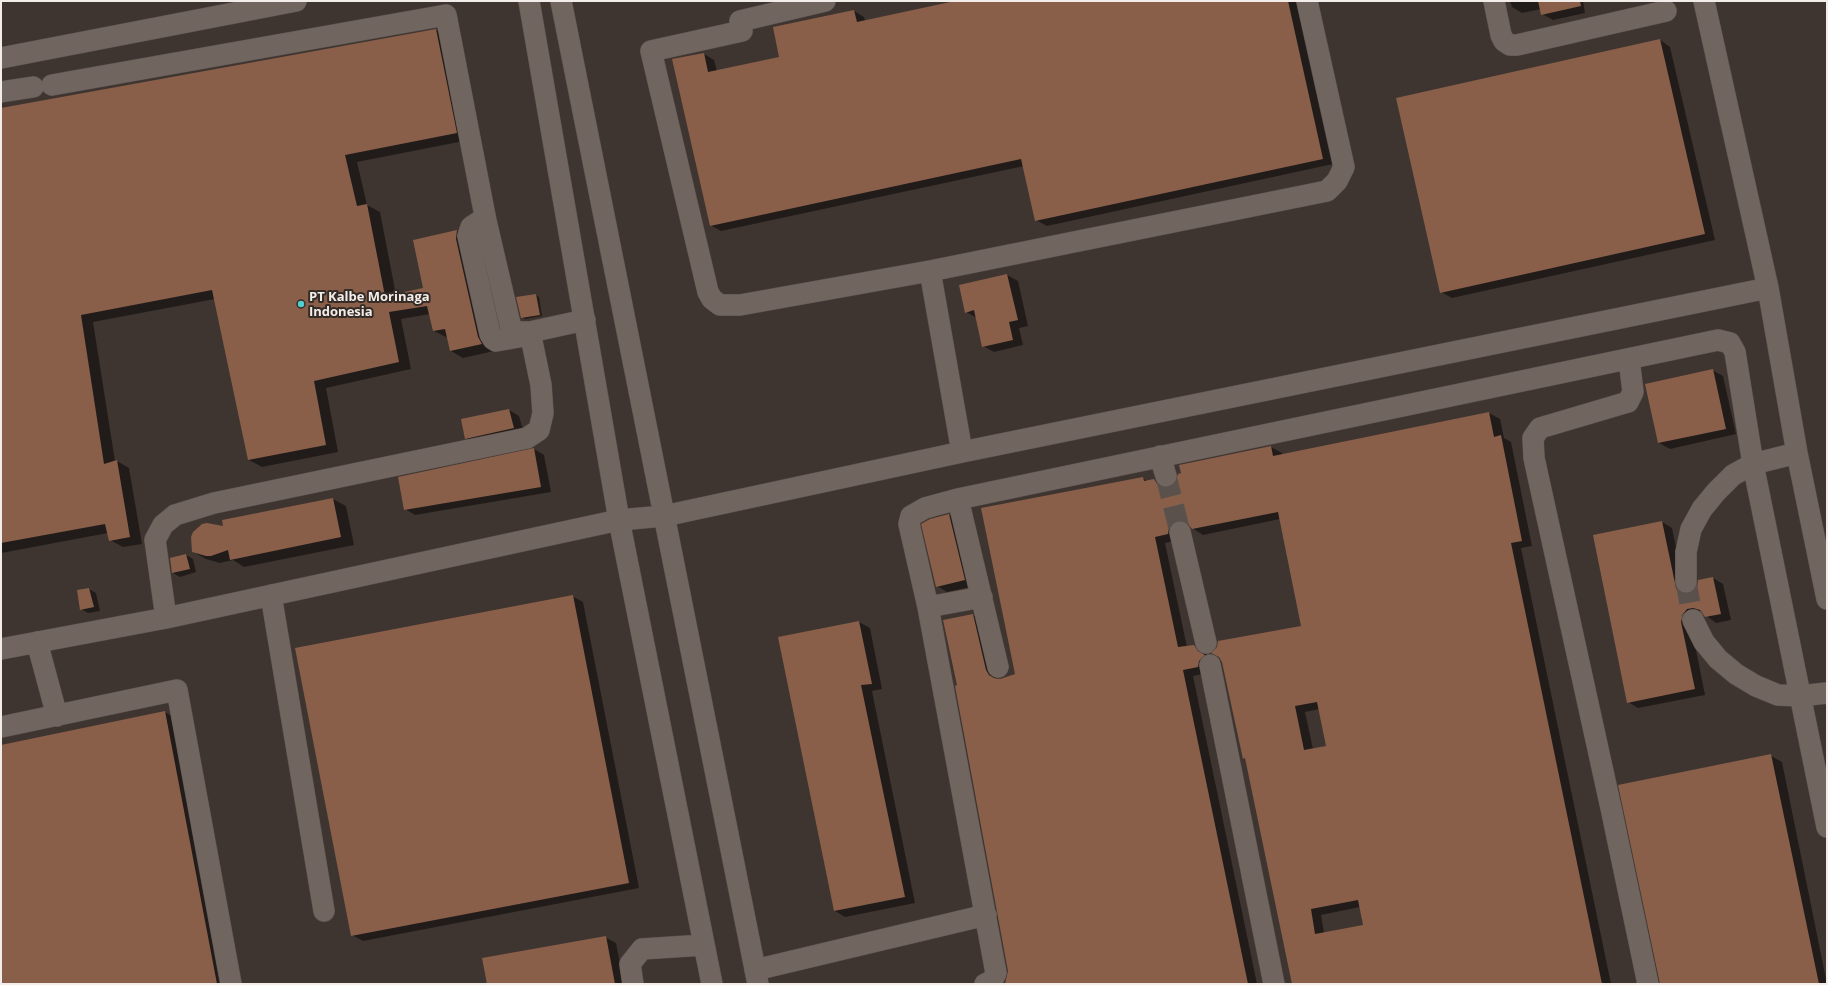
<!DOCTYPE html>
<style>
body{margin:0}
#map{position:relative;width:1828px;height:985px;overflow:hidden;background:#3f3530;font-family:"Open Sans",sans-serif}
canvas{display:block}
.frame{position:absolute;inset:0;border:2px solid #f3ede9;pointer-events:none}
</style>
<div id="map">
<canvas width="1828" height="985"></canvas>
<div class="frame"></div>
</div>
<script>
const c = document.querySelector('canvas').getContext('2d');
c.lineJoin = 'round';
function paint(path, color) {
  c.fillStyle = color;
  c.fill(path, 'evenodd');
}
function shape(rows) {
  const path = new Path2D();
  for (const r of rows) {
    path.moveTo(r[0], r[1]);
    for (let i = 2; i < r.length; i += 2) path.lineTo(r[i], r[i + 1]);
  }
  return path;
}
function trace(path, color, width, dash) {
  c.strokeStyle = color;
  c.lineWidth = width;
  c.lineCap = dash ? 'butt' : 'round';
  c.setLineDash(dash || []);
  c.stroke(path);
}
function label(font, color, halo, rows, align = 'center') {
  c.font = font + ' "Open Sans",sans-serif';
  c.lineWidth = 4;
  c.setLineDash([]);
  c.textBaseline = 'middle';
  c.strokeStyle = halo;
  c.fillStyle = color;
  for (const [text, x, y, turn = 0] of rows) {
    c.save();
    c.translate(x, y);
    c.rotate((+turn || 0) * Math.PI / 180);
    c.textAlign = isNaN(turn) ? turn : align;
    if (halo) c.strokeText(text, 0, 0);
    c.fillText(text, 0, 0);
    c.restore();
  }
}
paint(shape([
 [960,1,1297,1,1333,164,1047,226,1036,220,1024,166,721,231,710,225,704,54,714,60,717,71,781,57,854,11,864,17,865,21],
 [1510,1,1583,1,1585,13,1553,20,1542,14,1541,9,1522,13,1512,7],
 [436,30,449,37,469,140,357,162,367,205,380,212,396,295,425,288,414,240,457,231,469,238,491,345,494,351,463,358,451,351,448,338,434,331,430,314,401,319,411,369,326,388,338,452,262,467,249,460,215,299,93,322,115,461,117,461,129,468,142,544,123,547,110,540,108,533,1,553,1,109],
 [1660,40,1670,47,1715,240,1452,298,1441,292],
 [1007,275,1018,281,1028,326,1019,328,1023,345,994,352,983,346,977,318,966,312],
 [536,295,539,297,542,316,525,319,522,317],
 [1712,370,1723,376,1736,434,1670,449,1659,443],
 [509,410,519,416,524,434,477,444,466,438],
 [1489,413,1500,419,1504,438,1511,442,1532,546,1521,548,1611,984,1293,984,1247,760,1244,758,1302,627,1280,519,1203,535,1189,526,1182,529,1179,540,1165,543,1187,647,1194,646,1205,652,1207,657,1209,673,1193,676,1257,984,1006,984,1009,971,958,686,973,615,983,621,998,680,1016,674,1142,478,1147,481,1154,480,1166,489,1169,489,1271,447,1282,453,1282,455],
 [1319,709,1327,746,1313,749,1305,712],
 [1360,907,1364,926,1324,933,1321,915],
 [534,449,544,455,551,492,415,515,405,509],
 [333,499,346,506,354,545,244,567,233,560,220,563,206,559,193,552,224,527],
 [949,515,960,521,975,586,947,592,937,586],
 [1662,522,1672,528,1686,595,1692,593,1713,578,1723,584,1731,620,1716,623,1704,614,1699,615,1691,625,1705,695,1638,708,1628,702],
 [186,555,193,559,196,572,180,577,173,573],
 [89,589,96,593,100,611,88,613,81,609,78,591],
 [572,596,583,602,639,888,363,941,352,935],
 [859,622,870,628,882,689,872,691,915,903,845,917,835,911],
 [165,712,175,718,226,984,1,984,1,746],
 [1771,756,1782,762,1827,984,1660,984],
 [605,937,616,943,624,984,488,984]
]), '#0007');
paint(shape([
 [955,1,1288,1,1323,159,1035,221,1021,159,710,226,672,59,704,53,708,72,779,57,773,27,854,10,857,22],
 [1538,1,1580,1,1581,6,1541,15],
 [436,29,457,133,345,155,357,206,367,204,385,296,423,288,413,240,457,230,456,239,478,337,482,344,450,351,445,329,433,331,427,306,389,312,399,362,314,381,326,445,248,460,212,290,81,315,104,464,117,460,130,537,109,541,105,524,1,543,1,108],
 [1660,39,1705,234,1440,293,1396,98],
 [1007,274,1018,320,1009,322,1013,340,982,347,974,310,965,313,959,285],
 [536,294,540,315,521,318,516,297],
 [1713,369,1726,429,1658,443,1645,384],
 [509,409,514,428,465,439,461,419],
 [1489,412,1494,437,1501,435,1522,541,1511,543,1602,984,1292,984,1245,758,1243,759,1222,662,1219,657,1211,653,1217,647,1218,641,1301,626,1278,512,1192,529,1188,524,1184,521,1178,520,1172,524,1169,528,1168,534,1155,537,1178,647,1194,645,1198,651,1205,655,1199,661,1198,667,1183,670,1248,984,1005,984,1008,971,955,686,957,685,943,620,973,614,986,670,989,675,994,678,1000,679,1015,674,981,508,1143,477,1144,481,1154,479,1158,485,1163,488,1169,488,1175,484,1178,474,1181,473,1179,465,1271,446,1273,456],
 [1317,702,1326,746,1304,750,1295,706],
 [1358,900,1363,925,1315,934,1311,909],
 [534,448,541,487,404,510,398,477],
 [333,498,341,537,230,560,228,550,211,556,206,556,192,552,191,537,193,532,202,524,207,523,223,526,222,520],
 [949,514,965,580,936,587,921,524,930,519],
 [1662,521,1676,588,1680,593,1686,594,1692,593,1697,588,1698,580,1713,577,1721,614,1705,617,1700,610,1693,608,1687,609,1683,614,1681,622,1695,689,1627,703,1593,535],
 [186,554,190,569,172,573,170,558],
 [89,588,94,607,80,610,77,590],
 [573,595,629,883,351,936,295,648],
 [859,621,872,684,861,685,905,897,834,911,778,637],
 [165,711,217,984,1,984,1,745],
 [1771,754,1819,984,1660,984,1618,785],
 [606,936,615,984,487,984,482,958]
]), '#895f4a');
trace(shape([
 [1166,476,1180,532],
 [1686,582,1693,620]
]), '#5a514c', 21, [21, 10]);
const minor = shape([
 [529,1,619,520,712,984],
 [561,1,758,984],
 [825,1,740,21,742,31,651,51,708,292,712,299,720,305,740,305,930,271,1327,191,1337,181,1344,167,1307,1],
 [1494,1,1501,35,1504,41,1510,45,1517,45,1666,11],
 [1704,1,1768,288],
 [1,58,296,1],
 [52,85,446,15,486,221,511,328,514,332,530,332,585,320],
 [1,92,33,87],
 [486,221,477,223,471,227,468,236,490,334,493,339,496,341,519,337,529,332],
 [930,271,962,452],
 [1629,359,1633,392,1628,402,1540,428,1533,438,1534,458,1611,808,1648,984],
 [1160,456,1166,476],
 [958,499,998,667],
 [1180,532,1206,643],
 [1686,582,1686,552,1691,529,1702,509,1716,492,1733,475,1753,464,1797,453],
 [271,595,324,911],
 [928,607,982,597],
 [166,618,155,540,163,525,175,515,214,503,527,438,539,430,543,413,541,385,530,332],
 [1693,620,1704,642,1718,659,1736,674,1756,686,1778,695,1800,696,1827,693],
 [37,642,57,716],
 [1,649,166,618,619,520,664,516,962,452,1768,288,1797,453,1827,599],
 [1210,665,1274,984],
 [1,727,177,690,231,984],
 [755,970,986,915],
 [633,984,630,964,642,949,704,945],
 [985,984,992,981,996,973,928,607,909,524,911,516,925,508,958,499,1718,340,1730,343,1735,352,1753,464,1827,827]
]);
trace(minor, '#5b524e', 22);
trace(minor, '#716560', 21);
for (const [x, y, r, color] of [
 [301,304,4,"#52cdd0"]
]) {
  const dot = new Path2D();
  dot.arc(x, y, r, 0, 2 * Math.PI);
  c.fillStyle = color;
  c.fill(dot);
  trace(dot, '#342b26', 1.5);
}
label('bold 13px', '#f3ede9', '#342b26', [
 ["PT Kalbe Morinaga",309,297],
 ["Indonesia",309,312]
], 'left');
</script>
